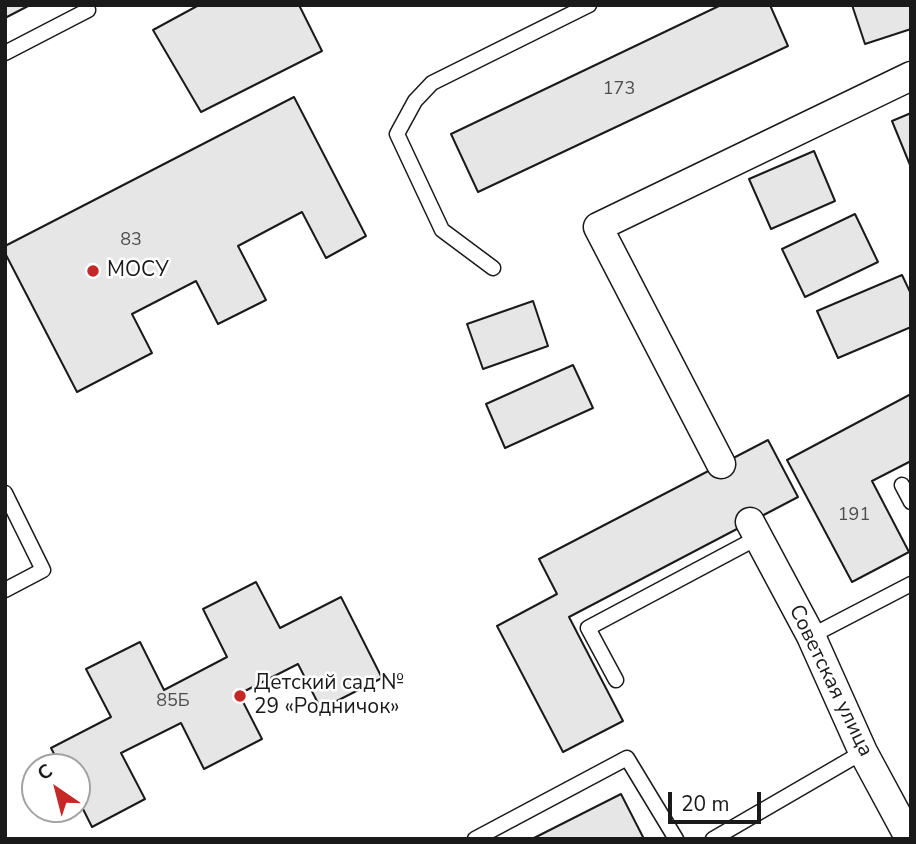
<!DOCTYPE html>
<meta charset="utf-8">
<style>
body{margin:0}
#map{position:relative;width:916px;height:844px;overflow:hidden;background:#fff;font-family:"Nunito Sans",sans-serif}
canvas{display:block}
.frame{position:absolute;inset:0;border:7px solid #1a1a1a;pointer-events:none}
.north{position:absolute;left:21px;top:753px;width:70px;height:70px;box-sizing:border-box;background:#fff;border:2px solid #a3a3a3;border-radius:50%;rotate:325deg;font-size:19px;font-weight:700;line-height:28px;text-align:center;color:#1a1a1a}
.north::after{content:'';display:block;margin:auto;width:24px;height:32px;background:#c62828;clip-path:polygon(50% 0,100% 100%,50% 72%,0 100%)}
.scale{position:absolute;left:668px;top:792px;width:93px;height:32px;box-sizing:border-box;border:4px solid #1a1a1a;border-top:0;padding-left:9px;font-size:21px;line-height:24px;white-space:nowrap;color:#1a1a1a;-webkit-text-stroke:5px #fff;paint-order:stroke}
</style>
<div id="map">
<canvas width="916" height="844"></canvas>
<div class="frame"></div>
<div class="north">С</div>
<div class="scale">20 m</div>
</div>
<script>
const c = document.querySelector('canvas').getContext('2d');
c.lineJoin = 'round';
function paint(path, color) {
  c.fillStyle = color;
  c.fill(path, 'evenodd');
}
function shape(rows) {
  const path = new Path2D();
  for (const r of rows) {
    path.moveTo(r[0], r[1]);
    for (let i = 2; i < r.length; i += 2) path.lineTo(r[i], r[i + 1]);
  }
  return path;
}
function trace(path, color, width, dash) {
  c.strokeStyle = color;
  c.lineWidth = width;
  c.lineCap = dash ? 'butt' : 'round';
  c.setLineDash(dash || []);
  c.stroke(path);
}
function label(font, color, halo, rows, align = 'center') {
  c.font = font + ' "Nunito Sans",sans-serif';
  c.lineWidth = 5;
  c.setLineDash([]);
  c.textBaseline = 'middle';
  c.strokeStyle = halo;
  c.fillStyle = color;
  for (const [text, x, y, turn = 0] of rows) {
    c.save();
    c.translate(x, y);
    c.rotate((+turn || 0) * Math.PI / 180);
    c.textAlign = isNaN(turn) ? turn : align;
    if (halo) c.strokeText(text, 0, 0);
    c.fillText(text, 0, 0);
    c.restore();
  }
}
const building = shape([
 [5,5,30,5,5,18,5,5],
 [199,5,299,5,322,51,201,112,153,30,199,5],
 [721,5,770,5,788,46,478,192,451,134,721,5],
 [852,5,911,5,911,29,865,44,852,5],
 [294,97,366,236,326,258,302,212,238,246,266,300,218,324,196,281,132,314,152,353,77,392,5,253,5,246,294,97],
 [911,113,911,165,910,165,892,121,911,113],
 [814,151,835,201,771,229,749,179,814,151],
 [855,214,878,262,805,297,782,249,855,214],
 [902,275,911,294,911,327,838,358,817,311,902,275],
 [533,301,548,346,483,369,467,324,533,301],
 [573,365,593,408,505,448,486,404,573,365],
 [911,394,911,461,872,481,909,552,852,582,787,460,911,394],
 [768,440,798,497,569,617,623,721,563,752,497,626,557,594,539,559,768,440],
 [256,582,280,628,341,597,382,678,321,709,298,664,239,694,262,739,204,769,181,723,121,753,145,799,92,827,77,797,77,767,61,767,51,748,111,717,86,669,140,642,164,690,227,657,203,609,256,582],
 [621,794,644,839,532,839,621,794]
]);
paint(building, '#e6e6e6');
trace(building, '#1a1a1a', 2);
const service = shape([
 [5,53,88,10,86,5],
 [493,268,442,230,397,134,415,101,432,83,589,5],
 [902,485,911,502],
 [5,493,43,570,5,590],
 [811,636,911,584],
 [616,680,588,628,757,538],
 [475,839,627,758,676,839],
 [713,839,863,752]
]);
const minor = shape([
 [721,464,598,227,911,76],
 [750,522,811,636,863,752,910,839]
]);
trace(service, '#1a1a1a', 17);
trace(minor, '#1a1a1a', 31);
trace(service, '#fff', 14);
trace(minor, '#fff', 28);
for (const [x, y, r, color] of [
 [93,271,7,"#c62828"],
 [240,696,7,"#c62828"]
]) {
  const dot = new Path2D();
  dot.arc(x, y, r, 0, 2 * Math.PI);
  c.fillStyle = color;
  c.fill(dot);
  trace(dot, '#fff', 2.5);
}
label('18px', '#4d4d4d', null, [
 ["173",619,90],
 ["83",131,241],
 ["191",854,516],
 ["85Б",173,702]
]);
label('21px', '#1a1a1a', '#fff', [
 ["МОСУ",107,271],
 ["Детский сад №",254,684],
 ["29 «Родничок»",254,708]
], 'left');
label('21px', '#1a1a1a', '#fff', [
 ["Советская улица",830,681,64]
]);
</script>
